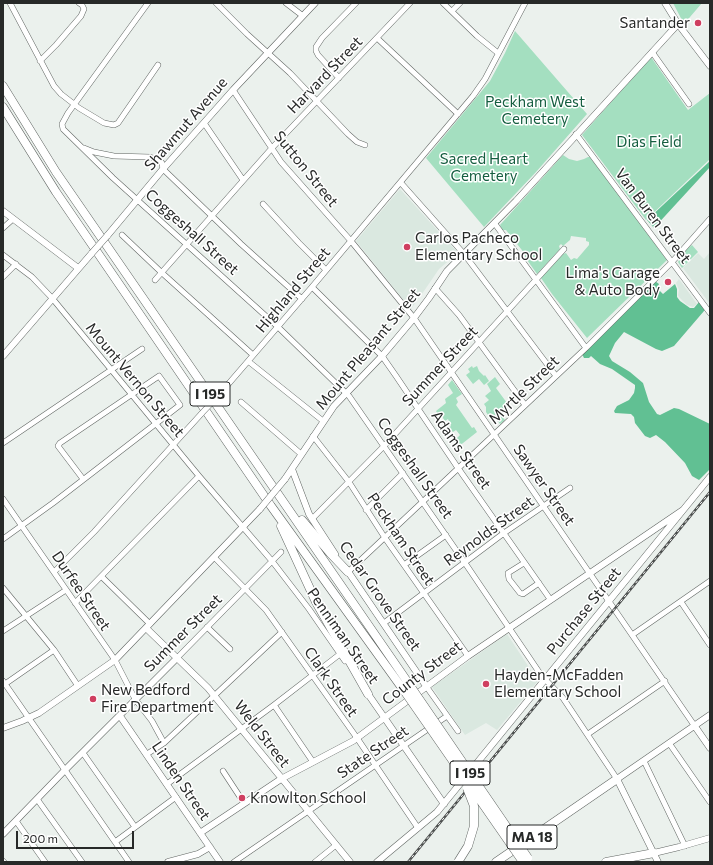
<!DOCTYPE html>
<style>
body{margin:0}
#map{position:relative;width:713px;height:865px;overflow:hidden;background:#ebf1ed;font-family:Commissioner,sans-serif}
canvas{display:block}
.frame{position:absolute;inset:0;border:4px solid #272928;pointer-events:none}
.scale{position:absolute;left:16px;top:831px;width:118px;height:18px;box-sizing:border-box;border:2px solid #272928;border-top:0;padding-left:5px;font-size:12px;line-height:14px;white-space:nowrap;color:#272928;-webkit-text-stroke:3px #fff;paint-order:stroke}
</style>
<div id="map">
<canvas width="713" height="865"></canvas>
<div class="frame"></div>
<div class="scale">200 m</div>
</div>
<script>
const c = document.querySelector('canvas').getContext('2d');
c.lineJoin = 'round';
function paint(path, color) {
  c.fillStyle = color;
  c.fill(path, 'evenodd');
}
function shape(rows) {
  const path = new Path2D();
  for (const r of rows) {
    path.moveTo(r[0], r[1]);
    for (let i = 2; i < r.length; i += 2) path.lineTo(r[i], r[i + 1]);
  }
  return path;
}
function trace(path, color, width, dash) {
  c.strokeStyle = color;
  c.lineWidth = width;
  c.lineCap = dash ? 'butt' : 'round';
  c.setLineDash(dash || []);
  c.stroke(path);
}
function label(font, color, halo, rows, align = 'center') {
  c.font = font + ' Commissioner,sans-serif';
  c.lineWidth = 3;
  c.setLineDash([]);
  c.textBaseline = 'middle';
  c.strokeStyle = halo;
  c.fillStyle = color;
  for (const [text, x, y, turn = 0] of rows) {
    c.save();
    c.translate(x, y);
    c.rotate((+turn || 0) * Math.PI / 180);
    c.textAlign = isNaN(turn) ? turn : align;
    if (halo) c.strokeText(text, 0, 0);
    c.fillText(text, 0, 0);
    c.restore();
  }
}
paint(shape([
 [400,189,458,253,439,269,424,291,411,309,356,241],
 [710,252,710,304,683,268,698,253,704,259],
 [679,279,697,304,693,307,687,305,679,297,678,295,679,290,676,283],
 [507,634,538,681,497,730,486,723,465,735,432,687]
]), '#dae8e0');
paint(shape([
 [673,3,702,3,684,24],
 [515,31,587,114,536,172,484,227,426,158,490,81,505,53],
 [651,57,688,110,710,93,710,159,646,220,582,135],
 [563,155,569,159,577,161,584,159,588,157,590,157,667,260,587,338,552,294,541,278,563,254,566,253,571,260,574,258,577,259,589,245,589,242,586,241,586,238,571,236,570,240,563,246,561,244,559,246,560,249,537,274,525,257,525,254,506,230,502,230,500,225],
 [692,245,698,252,682,268,678,262,683,252],
 [472,366,473,368,477,366,479,371,484,376,485,375,489,381,484,385,479,379,473,384,466,375,470,372,468,369],
 [495,377,500,384,496,388,507,403,503,406,506,411,501,415,505,420,500,424,494,415,490,418,486,412,486,407,484,404,489,400,485,396,491,391,487,384],
 [452,380,462,394,456,398,458,402,456,405,472,428,474,427,477,432,458,447,454,441,460,435,456,430,453,432,452,431,444,436,442,433,451,426,448,419,445,421,441,415,439,416,436,411,446,403,445,399,453,393,448,385]
]), '#a4dfc0');
paint(shape([
 [710,161,710,167,654,228,647,220],
 [655,281,659,284,657,288,663,294,675,284,677,289,677,297,680,301,690,308,694,308,699,302,705,309,704,311,674,346,662,351,656,349,624,332,615,343,609,356,612,361,630,372,643,383,649,402,657,414,660,415,674,408,679,409,710,424,710,469,699,480,692,476,685,463,665,442,656,435,650,438,645,436,635,423,634,417,631,414,615,413,614,411,617,406,629,400,634,393,635,388,635,385,612,369,600,364,591,356,589,358,584,358,582,354]
]), '#61c093');
const minor = shape([
 [10,3,54,86,61,94,79,108,104,123,114,125,118,123,158,65],
 [148,3,68,113,62,124,63,129,113,178,278,327,349,396,465,563,541,675,563,698,617,779],
 [216,3,247,34,290,73,348,134,357,142,365,145],
 [286,3,303,16],
 [443,3,477,36,498,53],
 [452,11,460,3],
 [377,38,458,114],
 [652,52,689,104],
 [40,61,56,45,81,16,84,9,82,5,79,3],
 [339,78,318,55,316,51,316,47,322,38,356,3],
 [233,90,281,162,351,241,414,318,694,725],
 [204,123,243,180],
 [576,134,710,313],
 [84,148,94,152,114,156,150,157,158,160,162,163,163,169,241,244,302,299],
 [401,183,464,254,556,376],
 [263,204,299,243,326,270],
 [495,224,586,348],
 [3,228,13,219],
 [122,235,161,272,253,355],
 [3,255,32,277,52,298,199,476,272,561,309,609,345,661],
 [3,277,16,264],
 [155,280,272,148,410,3],
 [312,287,382,356,396,376,458,468,550,599],
 [435,288,459,315,525,405],
 [248,361,323,421],
 [218,396,312,287,473,96,485,79,525,3],
 [241,402,301,454],
 [313,436,349,482,385,538,468,656],
 [3,443,142,349],
 [3,499,115,660,135,699,152,721,164,743],
 [366,510,403,473],
 [312,519,384,446,564,249],
 [3,539,53,503,180,405,159,376,60,443,58,446,83,479],
 [214,557,266,610,357,738,418,828],
 [524,563,508,573,509,579,520,593,523,594,539,583],
 [404,565,446,535],
 [54,572,94,532,202,413],
 [348,572,586,348,672,262,710,219],
 [102,577,150,624],
 [3,588,54,650,78,686],
 [681,602,710,645],
 [75,603,199,476],
 [384,623,504,533,570,488],
 [207,627,230,649],
 [3,631,66,590],
 [632,635,710,581],
 [177,658,281,552],
 [3,681,129,862],
 [5,684,54,650],
 [426,686,458,731],
 [274,705,313,762],
 [588,734,665,681],
 [669,743,710,802],
 [83,753,135,827],
 [147,754,164,743,282,632],
 [644,761,685,846],
 [223,771,244,803],
 [167,784,274,705,340,654],
 [37,799,82,862],
 [16,821,45,862],
 [115,842,176,797],
 [3,861,4,862],
 [234,862,447,716],
 [315,862,336,845]
]);
const major = shape([
 [665,3,678,24,710,66],
 [3,211,78,268],
 [107,236,163,169,233,90,315,3],
 [3,356,92,253],
 [292,469,309,514,335,554],
 [285,479,334,406,382,356,414,318,429,298,447,271,516,201,678,24],
 [347,570,426,686],
 [146,628,208,688,350,862],
 [368,694,444,804],
 [120,716,220,862],
 [694,725,710,748],
 [3,728,22,721,39,713,115,660,260,509],
 [200,833,281,779,353,741,468,656,683,510],
 [3,834,65,770,177,658],
 [654,853,679,847,710,838],
 [168,862,198,854,210,847],
 [377,862,437,812,710,477],
 [658,862,617,779,710,715]
]);
const highway = shape([
 [3,86,56,172,411,687],
 [3,107,56,192,271,506,405,692],
 [302,520,330,553,348,572],
 [281,526,316,602,368,694],
 [496,862,617,779],
 [606,862,654,853]
]);
trace(minor, '#616663', 6);
trace(major, '#616663', 7);
trace(highway, '#616663', 9);
trace(minor, '#fff', 5);
trace(major, '#fff', 6);
trace(highway, '#fff', 8);
const rail = shape([
 [408,862,710,492]
]);
trace(rail, '#4b4e4d', 2.5);
trace(rail, '#fff', 1, [3]);
const minorBridge = shape([
 [202,413,218,396]
]);
const majorBridge = shape([
 [92,253,107,236],
 [260,509,285,479]
]);
const highwayBridge = shape([
 [411,687,528,858],
 [405,692,523,862],
 [458,862,468,846,474,826,474,806,467,788]
]);
trace(minorBridge, '#616663', 6, []);
trace(majorBridge, '#616663', 7, []);
trace(highwayBridge, '#616663', 9, []);
trace(minorBridge, '#fff', 5);
trace(majorBridge, '#fff', 6);
trace(highwayBridge, '#fff', 8);
for (const [x, y, r, color] of [
 [698,23,4,"#cf3f60"],
 [407,247,4,"#cf3f60"],
 [668,282,4,"#cf3f60"],
 [486,684,4,"#cf3f60"],
 [93,699,4,"#cf3f60"],
 [242,798,4,"#cf3f60"]
]) {
  const dot = new Path2D();
  dot.arc(x, y, r, 0, 2 * Math.PI);
  c.fillStyle = color;
  c.fill(dot);
  trace(dot, '#fff', 1.5);
}
for (const [x, y, w] of [
 [210,394,40],
 [470,773,40],
 [532,837,50]
]) {
  const box = new Path2D();
  box.roundRect(x - w / 2, y - 12, w, 24, 3);
  c.fillStyle = '#fff';
  c.fill(box);
  trace(box, '#272928', 1);
}
label('bold 14px', '#272928', null, [
 ["I 195",210,394],
 ["I 195",470,773],
 ["MA 18",532,837]
]);
label('15px', '#272928', '#fff', [
 ["Santander",690,23,"right"],
 ["Carlos Pacheco",415,238],
 ["Elementary School",415,255],
 ["Lima's Garage",660,273,"right"],
 ["& Auto Body",660,290,"right"],
 ["Hayden-McFadden",494,675],
 ["Elementary School",494,692],
 ["New Bedford",101,690],
 ["Fire Department",101,707],
 ["Knowlton School",250,798]
], 'left');
label('15px', '#272928', '#fff', [
 ["Harvard Street",325,75,-46],
 ["Shawmut Avenue",186,124,-49],
 ["Sutton Street",306,169,51],
 ["Van Buren Street",653,216,53],
 ["Coggeshall Street",192,232,42],
 ["Highland Street",293,290,-50],
 ["Mount Pleasant Street",368,349,-50],
 ["Summer Street",440,366,-47],
 ["Mount Vernon Street",135,380,50],
 ["Myrtle Street",524,390,-44],
 ["Adams Street",461,450,55],
 ["Coggeshall Street",415,468,55],
 ["Sawyer Street",544,485,55],
 ["Reynolds Street",489,531,-36],
 ["Peckham Street",401,539,56],
 ["Durfee Street",81,591,56],
 ["Cedar Grove Street",380,596,55],
 ["Purchase Street",584,611,-51],
 ["Summer Street",183,633,-45],
 ["Penniman Street",343,636,55],
 ["County Street",422,673,-37],
 ["Clark Street",331,682,55],
 ["Weld Street",262,734,52],
 ["State Street",373,752,-34],
 ["Linden Street",181,781,56]
]);
label('15px', '#155e40', '#fff', [
 ["Peckham West",535,102],
 ["Cemetery",535,119],
 ["Dias Field",649,142],
 ["Sacred Heart",484,159],
 ["Cemetery",484,176]
]);
</script>
